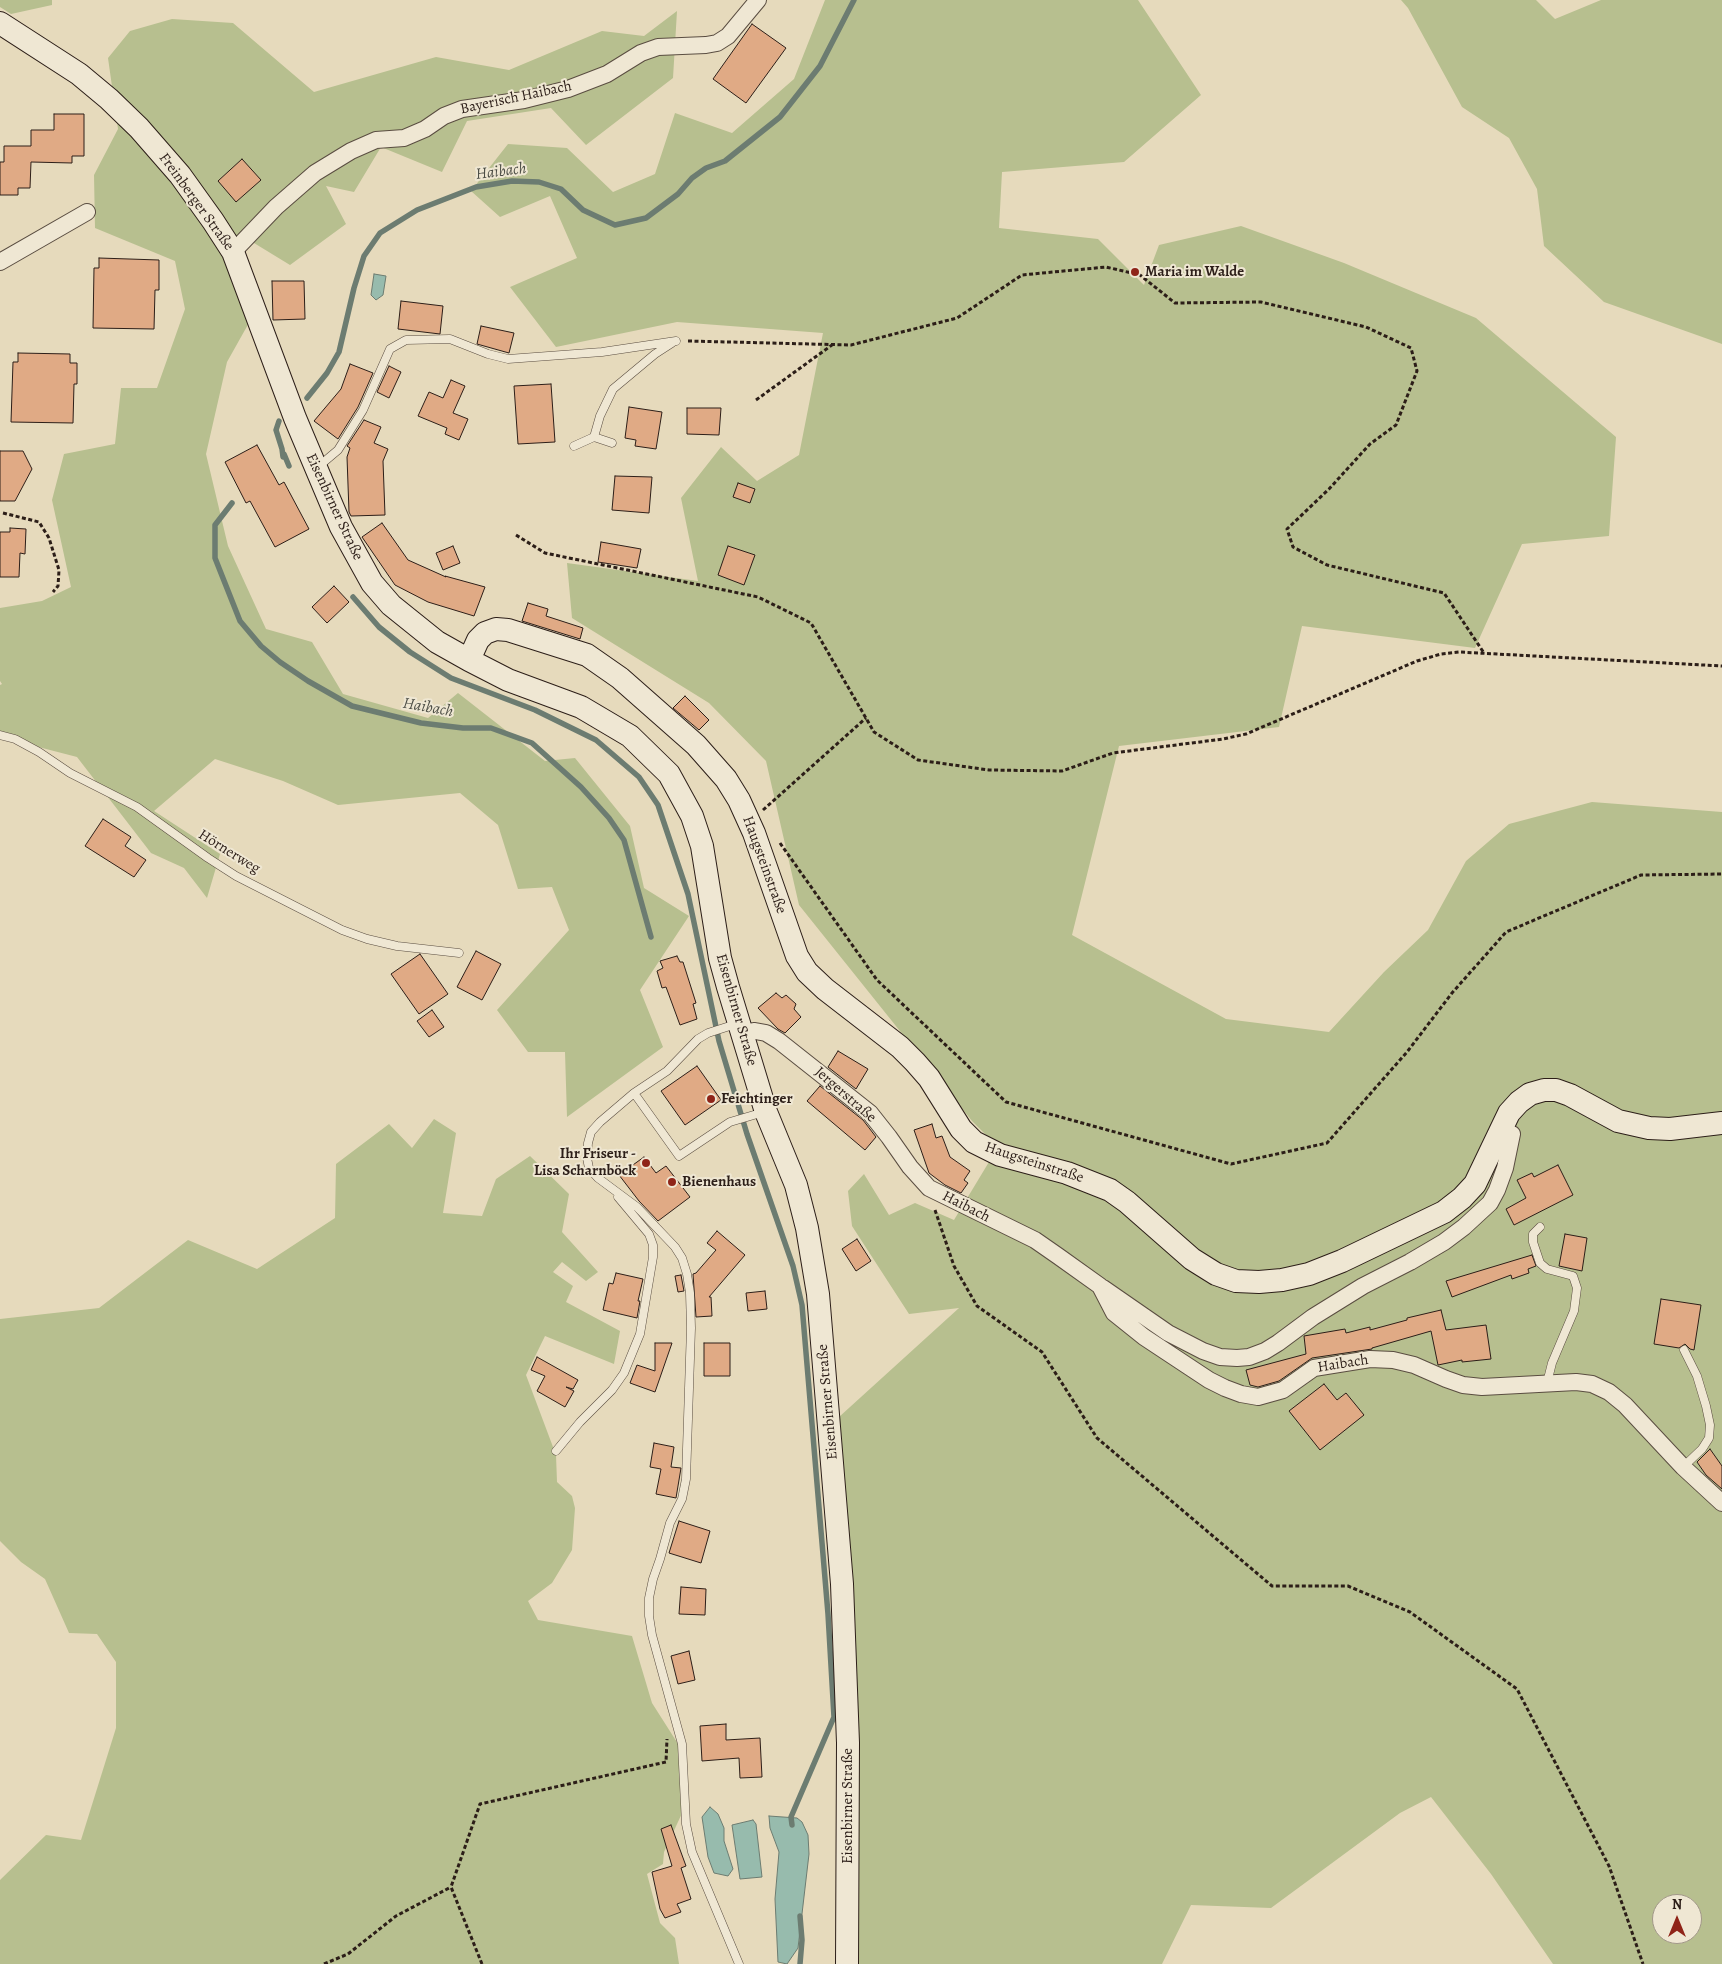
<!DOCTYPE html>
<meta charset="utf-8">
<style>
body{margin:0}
#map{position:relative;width:1722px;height:1964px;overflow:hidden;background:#e6dabc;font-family:Alegreya,serif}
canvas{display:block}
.north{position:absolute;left:1652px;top:1894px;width:50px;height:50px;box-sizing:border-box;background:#efe7d3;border:1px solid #a19788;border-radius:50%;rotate:0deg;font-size:14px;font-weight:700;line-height:20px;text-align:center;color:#2c1e18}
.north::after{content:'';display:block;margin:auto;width:18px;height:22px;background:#8f2418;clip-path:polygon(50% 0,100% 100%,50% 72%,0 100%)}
</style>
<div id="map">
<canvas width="1722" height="1964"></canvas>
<div class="north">N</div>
</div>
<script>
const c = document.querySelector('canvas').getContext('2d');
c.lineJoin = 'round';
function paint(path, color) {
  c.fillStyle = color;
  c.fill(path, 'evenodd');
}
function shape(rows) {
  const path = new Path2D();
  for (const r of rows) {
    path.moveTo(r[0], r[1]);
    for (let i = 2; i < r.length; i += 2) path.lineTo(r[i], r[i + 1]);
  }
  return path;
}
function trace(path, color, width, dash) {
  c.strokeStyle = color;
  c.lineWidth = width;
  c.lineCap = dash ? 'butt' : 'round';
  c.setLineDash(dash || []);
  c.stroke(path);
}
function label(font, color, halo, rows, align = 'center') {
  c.font = font + ' Alegreya,serif';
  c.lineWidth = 4;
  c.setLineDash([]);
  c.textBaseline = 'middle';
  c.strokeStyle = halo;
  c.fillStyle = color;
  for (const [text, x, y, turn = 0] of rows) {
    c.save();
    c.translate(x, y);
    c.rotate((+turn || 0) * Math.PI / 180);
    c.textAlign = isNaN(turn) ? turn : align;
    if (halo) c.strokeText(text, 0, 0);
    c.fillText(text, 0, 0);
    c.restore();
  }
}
paint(shape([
 [0,0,52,0,52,5,11,14,0,7],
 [825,0,1138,0,1201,95,1124,162,1002,172,999,228,1098,239,1144,285,1159,245,1241,226,1344,263,1476,318,1616,437,1609,536,1522,544,1475,648,1302,626,1279,727,1119,746,1072,935,1226,1019,1329,1032,1384,972,1428,930,1466,861,1509,824,1592,802,1722,812,1722,1964,1553,1964,1491,1874,1431,1797,1400,1813,1271,1908,1191,1905,1162,1964,855,1964,839,1417,959,1308,909,1314,852,1226,848,1191,864,1174,889,1215,915,1203,954,1220,998,1147,972,1121,799,905,766,761,709,703,572,618,567,563,698,581,681,498,721,447,757,481,799,455,823,333,677,322,556,347,510,287,577,258,550,196,500,217,471,191,508,144,567,148,613,192,655,174,675,113,732,133,794,79],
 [1662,1904,1692,1904,1692,1934,1662,1934],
 [1401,0,1536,0,1555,19,1601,0,1722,0,1722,344,1604,302,1544,246,1537,189,1509,138,1462,107,1408,8],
 [677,11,673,78,586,145,551,108,467,121,442,172,381,147,354,192,326,186,346,224,290,265,254,243,222,247,250,321,227,362,206,454,228,546,266,629,312,642,343,694,428,718,458,693,545,761,575,758,630,826,644,888,689,916,640,990,663,1047,567,1117,565,1052,528,1052,497,1010,569,930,552,887,518,889,498,825,460,793,338,805,283,781,215,759,154,811,220,854,207,898,184,868,151,853,77,757,0,737,0,685,2,684,0,681,0,608,42,601,71,587,52,500,64,454,115,444,121,388,157,388,185,309,175,261,95,228,94,175,118,129,108,58,130,31,172,19,233,23,314,92,436,57,509,70,602,31,644,36],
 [434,1119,456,1133,443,1213,482,1216,496,1179,530,1156,569,1194,562,1232,598,1272,586,1281,562,1262,553,1272,573,1286,566,1302,620,1331,614,1364,545,1336,526,1375,556,1455,557,1482,572,1496,575,1508,572,1550,552,1583,528,1601,538,1620,632,1636,652,1703,680,1747,684,1809,664,1852,663,1864,647,1874,660,1923,675,1938,679,1964,0,1964,0,1880,46,1835,81,1840,116,1728,116,1662,97,1634,69,1633,45,1579,21,1562,0,1541,0,1319,99,1308,188,1240,257,1269,335,1218,336,1164,389,1124,412,1148]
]), '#b7bf8f');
const water = shape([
 [374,274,386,276,383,295,376,300,371,295,374,274],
 [710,1807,718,1814,724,1828,724,1841,733,1869,728,1876,714,1873,708,1857,702,1817,710,1807],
 [769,1816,797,1818,802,1822,808,1835,809,1854,798,1948,787,1964,778,1962,775,1899,779,1852,770,1828,769,1816],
 [753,1820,756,1824,762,1877,740,1879,732,1825,753,1820]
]);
paint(water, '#97bbad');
trace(water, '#6c7c71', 1);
trace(shape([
 [307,398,327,373,339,352,354,288,364,256,380,233,417,210,476,187,512,181,539,182,561,189,583,210,615,225,646,218,678,194,692,178,706,168,725,161,780,117,820,66,854,0],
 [279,421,276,430,282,449,283,457],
 [284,454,289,466],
 [232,503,215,525,215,558,240,621,261,646,280,662,308,681,352,706,421,723,463,728,491,728,532,743,581,787,609,818,624,840,651,937],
 [353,597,379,627,410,652,451,678,535,710,596,740,639,777,658,805,688,894,719,1041,747,1134,793,1266,802,1305,828,1614,834,1717,791,1817,792,1825],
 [800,1916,802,1940,800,1964]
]), '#6c7c71', 5.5);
const building = shape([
 [752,24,786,48,746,103,713,79,752,24],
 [54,114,84,114,84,156,72,156,72,163,31,162,30,188,18,188,18,195,0,195,0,162,4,162,4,146,31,146,31,130,54,130,54,114],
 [242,159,261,180,236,202,218,181,242,159],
 [99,258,159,260,159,290,155,290,154,329,93,328,94,268,99,268,99,258],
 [272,281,304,281,305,319,273,320,272,281],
 [401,301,443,306,440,334,398,329,401,301],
 [481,326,514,333,509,353,477,344,481,326],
 [18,353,70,354,70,363,77,363,77,384,74,384,73,423,11,422,13,362,18,362,18,353],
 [350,364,373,373,358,407,338,439,314,421,341,389,350,364],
 [389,366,401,372,389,398,377,392,389,366],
 [451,380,465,386,453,413,468,419,459,440,445,434,447,428,418,416,429,392,443,398,451,380],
 [551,384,555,442,518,444,514,386,551,384],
 [629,407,662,412,656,449,635,446,636,440,625,438,629,407],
 [687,408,721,408,719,435,687,434,687,408],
 [364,420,381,427,374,443,388,449,383,461,385,515,351,516,349,512,347,457,350,448,347,446,364,420],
 [257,445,279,485,284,482,309,529,275,547,250,501,246,503,225,462,257,445],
 [0,451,23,451,32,469,15,501,0,501,0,451],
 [615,476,652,477,649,513,612,510,615,476],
 [738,483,755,489,750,503,733,497,738,483],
 [382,523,408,560,446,577,445,576,485,587,474,616,428,602,395,585,362,537,382,523],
 [10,528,26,529,25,554,20,553,19,577,0,577,0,532,10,532,10,528],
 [601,542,641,549,637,568,598,562,601,542],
 [453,546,460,563,443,570,436,553,453,546],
 [728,546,755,555,744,585,718,575,728,546],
 [334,586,349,602,327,623,312,607,334,586],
 [528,603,548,609,546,616,583,628,580,639,522,621,528,603],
 [685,696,709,720,699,730,673,708,685,696],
 [103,819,131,837,125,846,146,860,134,877,85,846,103,819],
 [476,951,501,964,482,1000,457,987,476,951],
 [420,954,448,994,419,1014,391,974,420,954],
 [677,956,680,962,683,962,696,1003,693,1004,697,1019,680,1025,666,987,662,988,657,971,663,968,660,961,677,956],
 [776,993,782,998,786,995,796,1004,794,1009,801,1017,785,1033,778,1029,758,1008,776,993],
 [432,1010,444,1027,429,1037,417,1021,432,1010],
 [838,1051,868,1069,856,1089,828,1067,838,1051],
 [697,1066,721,1100,685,1125,661,1091,697,1066],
 [820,1086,863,1120,876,1137,865,1150,807,1101,820,1086],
 [932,1124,936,1138,942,1136,950,1157,970,1171,964,1180,968,1183,961,1193,945,1185,929,1173,914,1130,932,1124],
 [644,1157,656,1173,666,1166,690,1197,658,1221,639,1201,619,1175,644,1157],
 [1558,1165,1573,1195,1514,1225,1506,1209,1526,1198,1517,1180,1532,1173,1534,1177,1558,1165],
 [717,1231,745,1255,709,1297,711,1297,712,1316,696,1317,693,1274,696,1273,716,1250,707,1243,717,1231],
 [1565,1234,1587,1238,1582,1271,1559,1266,1565,1234],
 [857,1239,871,1261,856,1271,842,1249,857,1239],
 [1532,1255,1536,1266,1528,1269,1529,1273,1512,1279,1511,1275,1452,1297,1446,1281,1532,1255],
 [616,1273,643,1279,638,1301,640,1301,637,1318,603,1310,609,1283,613,1284,616,1273],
 [681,1275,684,1291,678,1292,675,1276,681,1275],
 [765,1291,767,1309,748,1311,746,1293,765,1291],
 [1661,1299,1701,1305,1694,1350,1690,1349,1685,1344,1679,1348,1654,1344,1661,1299],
 [1441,1310,1446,1330,1486,1325,1491,1359,1462,1362,1462,1360,1438,1365,1431,1331,1372,1348,1372,1349,1312,1358,1279,1381,1258,1387,1250,1385,1246,1370,1306,1354,1304,1336,1345,1329,1346,1333,1370,1327,1370,1330,1407,1320,1407,1318,1441,1310],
 [655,1343,672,1343,655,1392,630,1383,637,1365,655,1371,655,1343],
 [704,1343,730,1343,730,1376,704,1376,704,1343],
 [537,1357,578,1380,573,1389,566,1387,574,1391,565,1407,537,1391,545,1376,531,1370,537,1357],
 [1324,1384,1337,1400,1346,1393,1364,1415,1320,1450,1289,1411,1324,1384],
 [654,1443,674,1447,671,1467,681,1468,676,1498,656,1494,661,1469,650,1467,654,1443],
 [1710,1449,1722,1466,1722,1489,1706,1475,1697,1462,1710,1449],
 [679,1521,710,1531,701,1563,669,1553,679,1521],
 [681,1587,706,1589,705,1615,679,1614,681,1587],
 [689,1651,695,1680,678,1684,671,1656,689,1651],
 [726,1724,726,1740,760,1738,762,1777,740,1778,739,1758,702,1761,700,1726,726,1724],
 [671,1825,686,1866,681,1868,691,1899,677,1904,681,1912,665,1918,660,1909,652,1872,672,1866,661,1829,671,1825]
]);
paint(building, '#e0aa85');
trace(building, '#2c1e18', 1);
const lane = shape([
 [594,437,612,443],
 [574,446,594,437,600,416,613,389,655,354,672,343],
 [319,466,338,450,363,410,390,349,406,340,450,339,488,354,508,359,602,352,676,341],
 [0,735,15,739,39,752,70,773,137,807,208,858,236,876,342,930,367,939,397,946,459,953],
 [736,1024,708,1033,698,1039,667,1071,634,1093,600,1122,591,1132,588,1143,587,1158,589,1168,598,1178,637,1207,675,1247,682,1258,687,1274,690,1293,691,1328,686,1479,682,1499,670,1523,660,1559,653,1579,649,1598,649,1616,652,1635,682,1744,686,1824,692,1852,739,1964],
 [634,1093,679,1156,730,1122,764,1112],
 [1540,1227,1533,1234,1533,1242,1540,1263,1547,1269,1573,1276,1577,1288,1574,1311,1552,1363,1547,1383],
 [556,1451,580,1422,612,1390,624,1373,640,1334,653,1257,653,1245,649,1234,618,1197],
 [1683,1467,1702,1449,1709,1438,1710,1425,1706,1406,1697,1376,1684,1350]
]);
const street = shape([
 [233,252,276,207,315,173,351,151,376,140,404,138,425,129,444,116,462,109,524,100,568,89,607,74,641,53,658,47,706,45,717,43,728,36,758,0],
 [0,262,87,212],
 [742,1033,755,1031,766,1033,779,1041,870,1113,889,1137,910,1167,929,1188,1035,1240,1058,1256,1100,1286,1114,1313,1144,1337,1209,1380,1225,1388,1241,1394,1258,1397,1283,1390,1314,1368,1370,1359,1393,1360,1414,1365,1446,1379,1463,1385,1482,1387,1576,1382,1592,1384,1609,1392,1625,1405,1683,1467,1722,1503],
 [1103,1288,1168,1333,1203,1351,1220,1357,1237,1358,1249,1357,1265,1351,1278,1343,1313,1317,1363,1286,1410,1262,1444,1242,1464,1227,1490,1203,1497,1190,1505,1168,1512,1134,1501,1130]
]);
const secondary = shape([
 [0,23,79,74,109,99,139,128,180,175,213,221,233,252,295,418,341,527,372,583,391,605,437,642,469,660,508,680,581,707,630,736,669,774,692,816,702,846,720,958,728,987,766,1112,796,1185,807,1228,818,1294,842,1584,848,1743,847,1964],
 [469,660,478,640,485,633,496,629,508,630,587,655,620,678,696,745,726,779,739,800,754,833,797,956,807,972,825,989,900,1047,915,1062,929,1078,961,1129,974,1142,1000,1155,1067,1173,1110,1190,1127,1202,1192,1259,1216,1274,1236,1281,1259,1282,1282,1280,1309,1274,1342,1261,1444,1212,1462,1198,1475,1184,1509,1113,1519,1102,1530,1094,1544,1090,1556,1090,1570,1095,1618,1121,1649,1128,1670,1129,1722,1123]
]);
trace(lane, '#5a4d41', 9);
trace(street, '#5a4d41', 18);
trace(secondary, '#2c1e18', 24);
trace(shape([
 [688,341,851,345,957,318,1022,275,1106,267,1140,275,1175,303,1261,302,1366,327,1411,348,1417,371,1396,425,1370,444,1329,489,1287,529,1293,547,1327,565,1444,593,1484,653],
 [756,400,832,345],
 [3,513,39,522,49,538,59,570,58,586,53,592],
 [516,535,545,553,758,597,811,623,874,732,918,760,989,770,1062,771,1113,753,1223,739,1246,734,1417,661,1441,654,1459,652,1722,666],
 [763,810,866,718],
 [780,843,877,980,1006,1102,1231,1164,1327,1143,1407,1052,1452,993,1506,932,1641,875,1722,874],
 [935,1210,954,1266,977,1306,1042,1352,1097,1438,1272,1586,1348,1586,1410,1612,1517,1689,1609,1866,1643,1964],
 [324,1964,348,1954,396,1916,451,1887],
 [482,1964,451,1887,480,1804,666,1762,667,1739]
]), '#2c1e18', 3, [4, 2.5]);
trace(lane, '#efe7d3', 8);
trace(street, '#efe7d3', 16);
trace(secondary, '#efe7d3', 22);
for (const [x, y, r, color] of [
 [1135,272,5,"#8f2418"],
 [711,1099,5,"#8f2418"],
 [646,1163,5,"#8f2418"],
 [672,1182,5,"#8f2418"]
]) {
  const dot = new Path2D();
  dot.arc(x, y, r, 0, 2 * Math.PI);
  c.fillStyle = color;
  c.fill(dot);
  trace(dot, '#efe7d3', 2);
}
label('15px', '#2c1e18', '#efe7d3', [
 ["Bayerisch Haibach",516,98,-12],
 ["Freinberger Straße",196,202,54],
 ["Eisenbirner Straße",334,507,65],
 ["Hörnerweg",229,852,32],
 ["Haugsteinstraße",764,865,70],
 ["Eisenbirner Straße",736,1010,74],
 ["Jergerstraße",845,1095,41],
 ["Haugsteinstraße",1034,1163,18],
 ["Haibach",966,1207,27],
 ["Haibach",1343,1364,-9],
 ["Eisenbirner Straße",828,1402,-95],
 ["Eisenbirner Straße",848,1806,-90]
]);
label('bold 15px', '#2c1e18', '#efe7d3', [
 ["Maria im Walde",1145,272],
 ["Feichtinger",721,1099],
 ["Ihr Friseur -",636,1154,"right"],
 ["Lisa Scharnböck",636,1171,"right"],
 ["Bienenhaus",682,1182]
], 'left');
label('italic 16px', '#4c4d45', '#efe7d3', [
 ["Haibach",501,172,-7],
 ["Haibach",428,708,10]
]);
</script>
